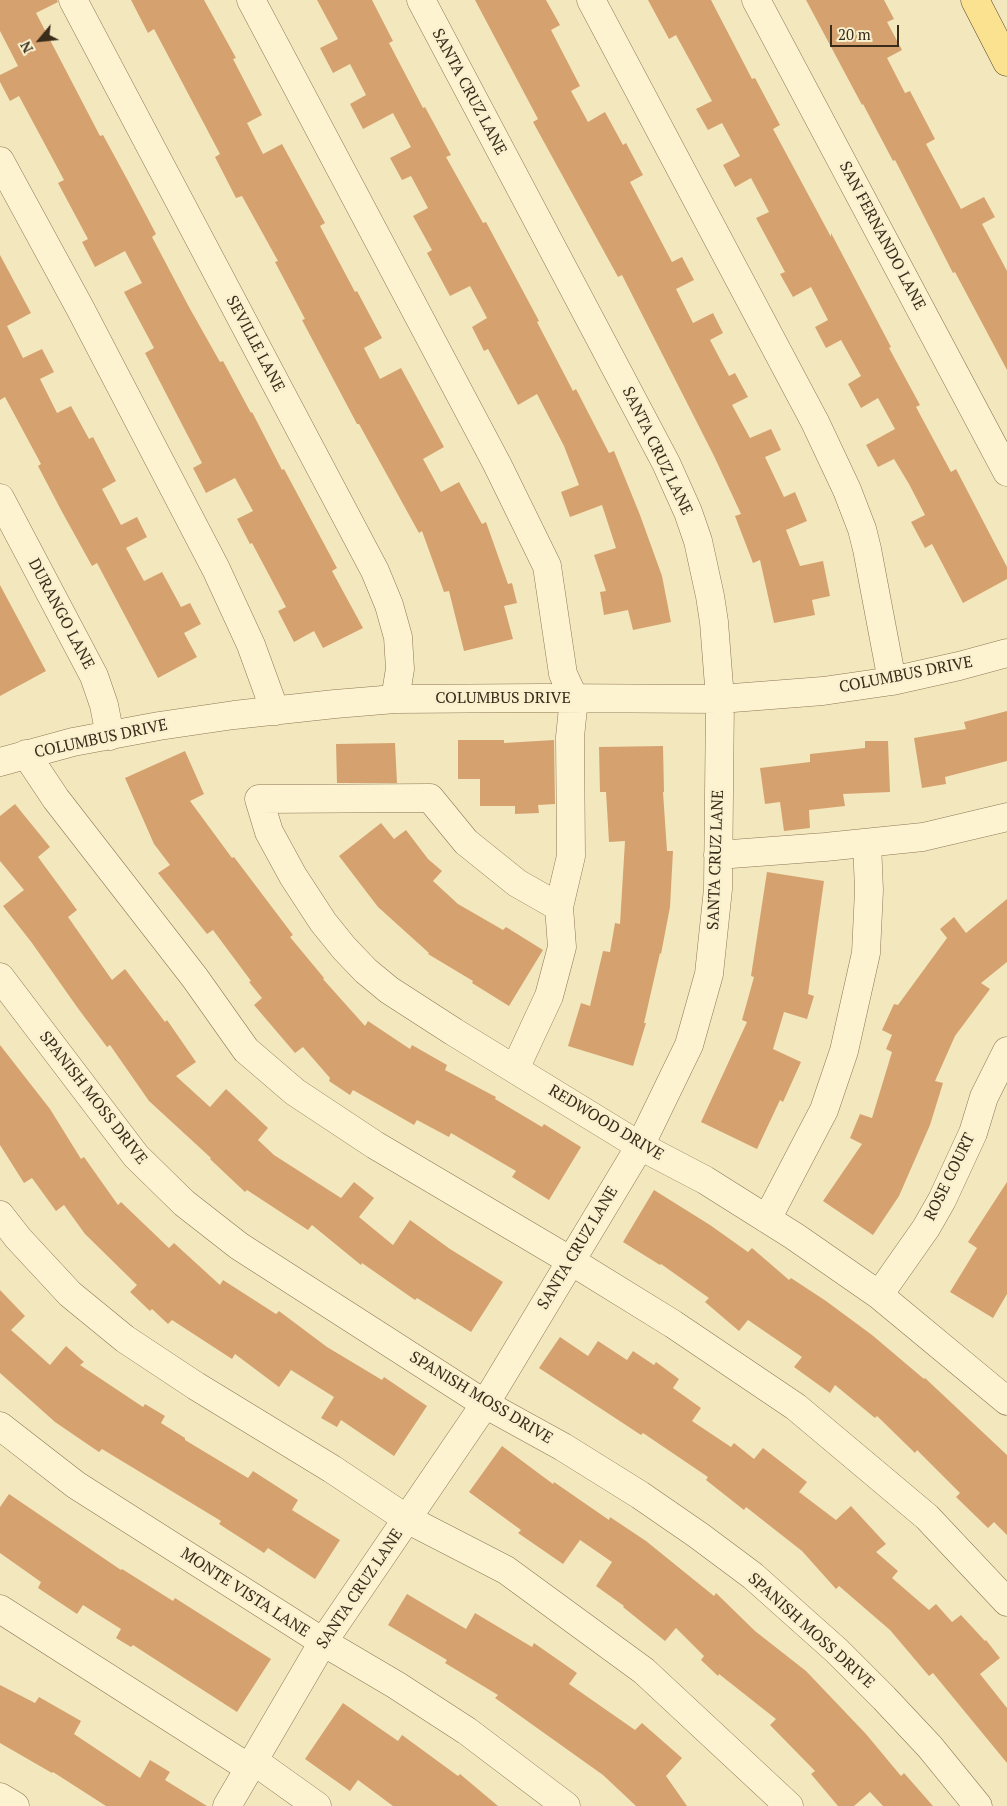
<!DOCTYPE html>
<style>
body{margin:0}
#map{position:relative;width:1007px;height:1806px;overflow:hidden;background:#f3e7bd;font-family:"PT Serif",serif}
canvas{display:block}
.north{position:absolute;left:15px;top:15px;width:50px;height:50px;-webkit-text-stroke:4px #f9f0ce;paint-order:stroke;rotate:242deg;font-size:14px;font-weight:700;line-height:20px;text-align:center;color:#3a2c1b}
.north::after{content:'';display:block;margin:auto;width:18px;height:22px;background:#3a2c1b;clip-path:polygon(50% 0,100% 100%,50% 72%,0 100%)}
.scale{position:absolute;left:830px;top:25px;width:69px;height:22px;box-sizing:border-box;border:2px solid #3a2c1b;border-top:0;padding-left:6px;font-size:15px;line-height:18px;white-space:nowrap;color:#3a2c1b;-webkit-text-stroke:4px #f9f0ce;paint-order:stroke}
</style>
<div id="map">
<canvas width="1007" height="1806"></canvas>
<div class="north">N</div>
<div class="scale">20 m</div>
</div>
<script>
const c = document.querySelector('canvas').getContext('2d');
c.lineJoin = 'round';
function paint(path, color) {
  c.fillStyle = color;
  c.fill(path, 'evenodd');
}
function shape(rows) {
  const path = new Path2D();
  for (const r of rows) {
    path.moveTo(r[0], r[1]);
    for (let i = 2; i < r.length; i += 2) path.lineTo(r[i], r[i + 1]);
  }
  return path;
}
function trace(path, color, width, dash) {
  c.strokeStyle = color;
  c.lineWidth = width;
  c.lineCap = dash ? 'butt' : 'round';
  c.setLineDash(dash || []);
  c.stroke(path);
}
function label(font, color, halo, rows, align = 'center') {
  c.font = font + ' "PT Serif",serif';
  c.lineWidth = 5;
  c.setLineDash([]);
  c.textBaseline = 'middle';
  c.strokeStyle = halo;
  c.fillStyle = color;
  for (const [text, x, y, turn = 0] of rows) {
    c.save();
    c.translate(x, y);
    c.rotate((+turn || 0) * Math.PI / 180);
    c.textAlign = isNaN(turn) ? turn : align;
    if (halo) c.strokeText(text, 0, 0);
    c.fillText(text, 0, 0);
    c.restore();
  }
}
paint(shape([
 [0,0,57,0,58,2,36,13,100,136,103,135,127,179,156,234,152,237,189,307,220,362,223,361,251,413,252,412,282,470,284,469,337,568,332,571,363,628,323,648,314,631,294,642,278,611,286,607,252,543,250,544,237,519,253,511,235,478,206,493,193,468,202,463,145,353,154,348,124,292,142,283,125,251,95,267,82,242,88,239,58,183,64,180,19,96,10,101,0,82,0,75,18,66,0,31],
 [131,0,204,0,236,58,233,59,262,115,247,123,263,154,282,144,325,223,320,226,355,292,357,291,382,338,364,348,380,379,401,368,444,447,423,459,441,492,459,482,482,524,486,522,508,584,512,583,517,603,504,606,513,639,464,651,449,591,444,592,422,531,419,533,359,424,357,424,302,320,305,319,275,262,278,261,242,196,236,198,215,157,220,154,154,29,148,33],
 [317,0,372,0,393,41,389,43,423,108,425,107,451,155,446,157,483,223,486,222,539,321,537,322,573,391,576,389,609,453,614,451,640,515,662,576,671,622,633,630,628,610,604,615,600,592,606,591,594,555,616,548,602,505,570,517,561,492,579,485,564,446,537,394,518,405,488,349,484,351,472,327,487,318,470,286,450,296,427,253,432,250,413,216,428,208,411,176,402,180,390,158,411,147,393,113,363,129,350,104,366,95,350,64,333,73,320,48,338,39],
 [475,0,546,0,560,25,551,30,580,86,571,91,588,122,605,112,623,145,626,143,643,175,630,182,672,262,682,257,694,280,676,289,693,323,713,313,723,333,710,340,729,376,735,373,748,397,732,405,750,438,771,429,781,450,765,457,784,497,795,492,807,521,786,530,800,566,823,561,830,596,812,600,815,615,774,623,760,560,753,563,735,516,741,514,714,456,622,275,618,277,533,122,538,119],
 [648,0,711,0,752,79,755,78,780,125,773,129,831,237,831,233,891,347,889,348,920,405,916,407,951,472,956,469,1007,567,1007,579,963,603,932,544,925,548,911,522,925,515,909,484,894,459,878,467,866,445,895,429,878,398,861,408,848,384,861,376,841,340,826,348,815,327,828,320,811,287,793,297,780,274,785,272,756,218,769,212,751,178,735,187,723,165,740,156,722,123,708,130,696,109,712,101,676,35,669,39],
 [806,0,884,0,894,19,887,22,902,50,887,58,905,93,910,91,935,139,926,144,961,209,984,197,995,217,982,224,1007,271,1007,370,955,272,953,273,895,160,893,161,863,104,862,105],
 [0,255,31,313,7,326,23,358,42,349,54,372,40,379,57,413,71,406,89,439,93,437,116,481,102,489,121,525,137,517,147,537,126,548,144,581,162,572,181,607,190,603,201,624,184,633,197,657,158,678,97,563,92,566,61,510,38,466,41,464,5,397,0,400],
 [0,585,46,671,0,696],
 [1007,711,1007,761,945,777,946,784,922,788,914,738,966,729,964,722],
 [458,740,504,740,504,743,554,740,555,804,538,805,539,813,515,814,515,806,480,806,480,779,458,779],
 [865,741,888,741,890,792,843,794,845,806,809,810,810,828,784,831,780,802,765,804,760,768,810,762,810,754,865,748],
 [395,743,397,783,337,783,336,744],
 [663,746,664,792,663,792,667,851,673,851,670,907,661,954,660,953,644,1023,646,1023,633,1066,568,1046,581,1003,590,1006,603,951,610,952,615,923,620,924,625,841,609,842,606,792,600,792,599,747],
 [185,751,204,794,190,801,232,858,234,857,293,935,290,937,324,978,323,979,365,1026,368,1021,410,1049,412,1045,447,1065,445,1070,496,1097,495,1099,542,1127,544,1124,581,1147,549,1200,512,1177,516,1171,451,1133,449,1137,417,1120,414,1125,353,1090,350,1095,329,1081,330,1078,303,1047,295,1053,254,1005,262,998,249,982,251,981,213,930,207,934,158,873,170,865,154,844,125,778],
 [15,804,50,847,38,857,77,910,68,917,112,980,125,969,165,1022,167,1020,196,1062,176,1076,210,1107,226,1089,268,1128,258,1140,274,1155,341,1198,354,1182,374,1198,359,1217,393,1245,410,1220,450,1249,503,1282,471,1332,417,1298,415,1300,362,1263,361,1265,312,1225,308,1230,247,1190,245,1192,210,1159,211,1158,149,1101,110,1045,107,1047,77,1007,32,943,3,906,24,890,0,861,0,816],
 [381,823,394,839,406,830,428,859,442,871,433,881,458,904,503,930,506,927,543,950,509,1006,472,983,473,981,428,954,429,953,378,907,339,856],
 [767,872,824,881,808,994,814,996,807,1019,784,1012,773,1049,801,1062,783,1102,780,1100,757,1149,701,1122,747,1022,742,1020,754,977,751,976],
 [1007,899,1007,962,981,983,990,989,955,1036,935,1081,943,1083,930,1125,899,1196,873,1235,823,1201,862,1144,850,1138,860,1114,872,1118,892,1052,886,1049,892,1035,882,1030,894,1004,898,1005,947,938,940,929,954,917,966,933],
 [0,1045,50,1109,81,1159,84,1157,118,1205,121,1202,169,1248,174,1243,220,1285,223,1280,276,1314,279,1311,327,1347,382,1380,384,1377,427,1406,394,1456,341,1420,337,1427,321,1418,334,1397,291,1370,279,1387,235,1354,232,1359,172,1320,168,1324,152,1309,150,1311,130,1292,137,1285,85,1234,64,1205,56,1211,32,1178,24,1183,0,1145],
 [1007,1182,1007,1294,993,1318,950,1292,977,1248,968,1242],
 [654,1190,710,1225,748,1252,752,1248,789,1280,791,1278,826,1301,872,1335,924,1379,925,1378,1007,1455,1007,1535,994,1522,988,1528,956,1497,960,1493,917,1450,915,1453,877,1416,875,1418,835,1385,830,1393,794,1367,802,1357,748,1320,739,1331,705,1302,709,1298,661,1264,660,1265,623,1242],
 [0,1290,25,1316,11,1330,50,1365,66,1346,84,1362,80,1365,143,1407,145,1404,165,1416,161,1423,185,1438,185,1440,248,1478,253,1471,298,1500,292,1510,340,1540,315,1579,268,1548,264,1553,219,1524,221,1521,102,1449,99,1452,55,1422,0,1373],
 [560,1337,588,1356,598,1341,627,1360,633,1351,654,1365,656,1362,679,1379,673,1388,701,1408,692,1421,731,1447,734,1443,754,1459,763,1448,807,1482,799,1492,836,1520,851,1506,886,1544,876,1552,898,1571,892,1578,929,1610,936,1604,952,1622,961,1615,985,1641,986,1640,1000,1658,980,1674,1007,1708,1007,1763,933,1673,929,1676,890,1630,839,1586,836,1589,802,1551,746,1507,744,1510,706,1480,708,1477,643,1433,641,1435,539,1368],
 [502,1446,553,1484,554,1482,609,1520,610,1517,646,1541,714,1596,716,1593,755,1631,806,1671,866,1734,901,1776,904,1773,933,1806,883,1806,870,1792,854,1806,838,1806,811,1774,815,1771,770,1725,776,1719,719,1674,718,1676,701,1660,704,1656,676,1628,665,1641,623,1607,624,1606,596,1586,612,1562,580,1540,563,1564,518,1533,521,1530,469,1492],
 [9,1494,121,1570,122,1569,173,1601,175,1598,271,1659,237,1712,133,1645,131,1647,116,1638,121,1629,83,1605,77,1614,38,1588,41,1582,0,1553,0,1507],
 [407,1594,466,1629,475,1613,532,1647,534,1643,577,1673,569,1684,635,1730,642,1723,682,1758,666,1776,687,1806,636,1806,603,1775,495,1698,498,1695,445,1663,447,1660,388,1625],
 [0,1685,35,1703,39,1697,81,1721,74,1734,140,1778,150,1760,170,1772,165,1780,207,1806,106,1806,53,1772,52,1773,0,1743],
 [343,1703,398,1741,402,1735,458,1776,460,1774,498,1806,393,1806,358,1780,350,1791,305,1759]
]), '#d5a26f');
const minor = shape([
 [73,0,375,571,389,605,398,637,400,669,395,699],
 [251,0,497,464,547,566,563,674,574,698,570,737,571,856,559,907],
 [591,0,815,422,847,490,862,529,867,549,892,681],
 [756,0,1007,472],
 [0,161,80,308,216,569,251,645,275,711],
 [0,498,94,676,104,705,110,736],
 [26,754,56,799,195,978,246,1050,295,1092,375,1145,571,1261,673,1324,796,1407,927,1517,1007,1602],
 [0,762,73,742,159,726,234,715,335,704,395,699,542,698,720,699,823,691,892,681,959,666,1007,653],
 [718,855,825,847,923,837,1007,817],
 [0,977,136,1156,184,1203,239,1246,485,1404,563,1447,640,1495,698,1535,753,1576,837,1651,884,1698,930,1747,978,1806],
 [515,1069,549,996,562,947,559,907,517,883,466,842,430,798,259,799,269,832,293,876,323,922,344,948,366,971,389,990,454,1032,640,1146,705,1180,794,1236,879,1295,1007,1401],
 [0,1215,18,1238,70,1294,125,1339,196,1386,332,1469,407,1519,506,1570,644,1671,789,1806],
 [767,1219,824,1110,844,1051,866,953,869,890,867,843],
 [879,1295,926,1228,942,1200,973,1133,984,1097,1007,1051],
 [0,1426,76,1485,323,1642,396,1685,467,1731,566,1806],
 [0,1609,249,1768],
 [254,1761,317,1806],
 [0,1797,15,1806],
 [227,1806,323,1642,485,1404,640,1146,689,1045,709,974,718,889,720,699,714,622,710,596,698,541,688,512,666,463,421,0]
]);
const major = shape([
 [975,0,1007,62]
]);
trace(minor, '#8d7754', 29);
trace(major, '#5a4429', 29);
trace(minor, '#fdf3d1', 28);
trace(major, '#fbe290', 28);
label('16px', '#3a2c1b', '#f9f0ce', [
 ["SANTA CRUZ LANE",469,92,62],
 ["SAN FERNANDO LANE",882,236,62],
 ["SEVILLE LANE",255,344,62],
 ["SANTA CRUZ LANE",657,451,64],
 ["DURANGO LANE",61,614,62],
 ["COLUMBUS DRIVE",906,675,-11],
 ["COLUMBUS DRIVE",503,698],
 ["COLUMBUS DRIVE",101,739,-12],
 ["SANTA CRUZ LANE",716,860,-88],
 ["SPANISH MOSS DRIVE",93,1098,52],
 ["REDWOOD DRIVE",606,1123,31],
 ["ROSE COURT",950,1177,-64],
 ["SANTA CRUZ LANE",578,1248,-59],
 ["SPANISH MOSS DRIVE",481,1398,31],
 ["SANTA CRUZ LANE",360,1589,-56],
 ["MONTE VISTA LANE",245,1593,33],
 ["SPANISH MOSS DRIVE",811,1631,42]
]);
</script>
